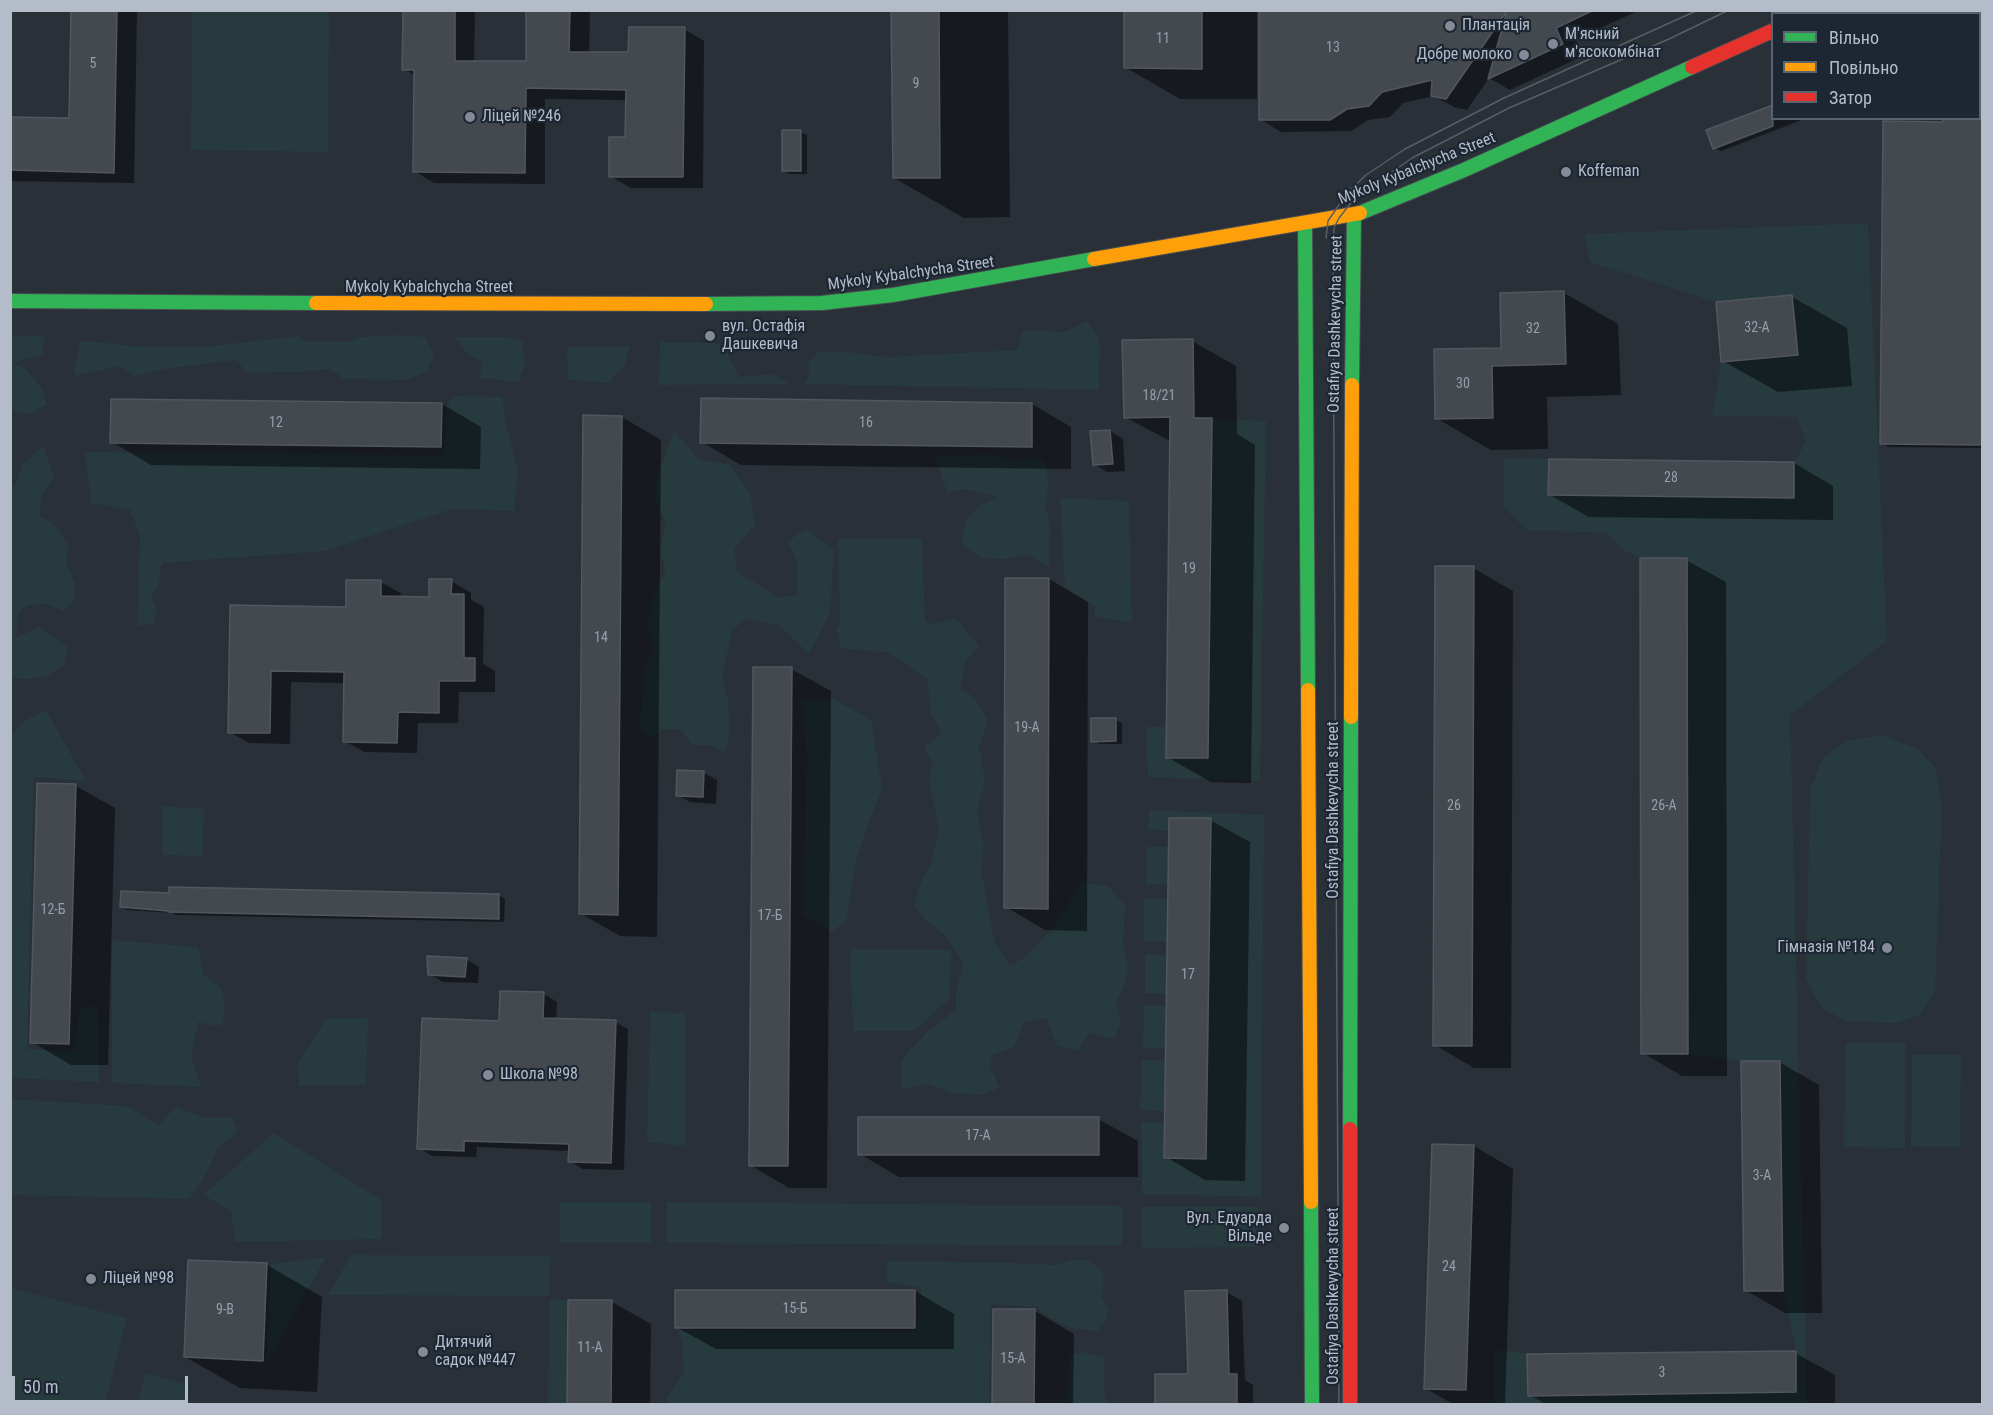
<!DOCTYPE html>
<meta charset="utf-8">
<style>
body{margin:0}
#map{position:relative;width:1993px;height:1415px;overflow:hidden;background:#2a3038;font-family:"Roboto Condensed",sans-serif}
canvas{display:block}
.frame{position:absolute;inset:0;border:12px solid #b4bcc9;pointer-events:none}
.legend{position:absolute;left:1771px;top:12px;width:210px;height:108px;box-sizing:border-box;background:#1d2633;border:2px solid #59626f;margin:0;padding:8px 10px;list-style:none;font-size:18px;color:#b4bcc9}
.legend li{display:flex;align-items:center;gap:12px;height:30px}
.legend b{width:30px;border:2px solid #59626f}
.scale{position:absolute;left:12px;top:1376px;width:176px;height:27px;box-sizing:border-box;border:3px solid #b4bcc9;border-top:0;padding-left:8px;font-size:18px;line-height:21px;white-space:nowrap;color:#b4bcc9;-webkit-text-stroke:4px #1d2633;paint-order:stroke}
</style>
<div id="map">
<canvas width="1993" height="1415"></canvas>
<div class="frame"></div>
<ul class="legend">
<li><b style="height:8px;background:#30b455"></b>Вільно</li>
<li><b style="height:8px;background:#ff9f0a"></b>Повільно</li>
<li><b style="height:8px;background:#e5322d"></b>Затор</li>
</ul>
<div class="scale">50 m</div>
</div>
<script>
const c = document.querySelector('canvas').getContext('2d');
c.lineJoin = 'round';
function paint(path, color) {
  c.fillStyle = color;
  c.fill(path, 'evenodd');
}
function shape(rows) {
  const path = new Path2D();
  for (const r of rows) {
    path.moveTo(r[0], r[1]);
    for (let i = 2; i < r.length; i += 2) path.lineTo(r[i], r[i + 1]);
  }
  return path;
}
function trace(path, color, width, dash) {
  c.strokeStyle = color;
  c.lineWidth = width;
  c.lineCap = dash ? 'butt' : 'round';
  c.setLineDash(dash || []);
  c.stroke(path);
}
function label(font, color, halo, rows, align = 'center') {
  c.font = font + ' "Roboto Condensed",sans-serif';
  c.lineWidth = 4.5;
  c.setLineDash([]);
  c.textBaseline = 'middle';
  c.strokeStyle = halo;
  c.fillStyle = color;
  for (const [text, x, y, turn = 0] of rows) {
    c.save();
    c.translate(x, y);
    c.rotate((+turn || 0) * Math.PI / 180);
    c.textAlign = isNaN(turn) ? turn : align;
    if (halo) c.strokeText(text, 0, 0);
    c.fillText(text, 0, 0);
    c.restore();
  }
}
paint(shape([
 [192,11,329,11,328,152,191,150],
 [1868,223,1887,641,1790,715,1807,1404,1494,1404,1494,1349,1527,1354,1528,1396,1796,1392,1796,1351,1783,1291,1780,1061,1741,1061,1688,1054,1687,558,1640,558,1624,550,1607,533,1527,530,1504,507,1504,458,1549,459,1549,495,1794,498,1794,462,1806,442,1797,417,1712,416,1721,362,1798,354,1792,295,1716,302,1590,262,1584,234],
 [1087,321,1100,340,1099,390,805,384,809,377,808,363,818,352,848,352,887,357,1017,350,1023,330,1064,332],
 [45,335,42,355,12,363,26,369,42,388,47,404,28,415,11,410,11,336],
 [396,335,425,337,434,355,427,372,407,380,344,379,330,369,298,372,246,373,237,360,164,369,135,376,120,366,75,376,74,367,78,356,79,342,98,342,132,346,202,347,299,336,305,341,348,342,361,337],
 [454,337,506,337,522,341,525,365,518,382,480,378,482,361,467,354],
 [660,342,715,343,725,348,739,377,772,374,790,384,659,385],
 [630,346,625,366,613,377,610,383,568,380,567,347],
 [453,396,502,397,506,424,518,471,514,511,452,509,325,551,163,563,160,568,159,584,151,597,157,608,154,623,137,626,140,536,130,510,91,503,85,452,444,455,446,407],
 [1212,418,1266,421,1260,781,1148,777,1146,727,1166,727,1166,758,1208,758],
 [674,431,699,459,730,465,750,493,755,525,734,549,737,572,778,597,798,595,798,566,788,541,806,529,834,550,830,613,809,654,779,625,747,619,733,629,722,676,728,701,730,731,725,752,710,745,692,745,682,730,664,729,650,738,641,731,641,709,644,689,645,664,654,652,647,620,656,591,666,571,660,552,666,522,655,501,655,482],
 [43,446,54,478,41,497,40,516,53,523,69,546,66,562,75,582,74,601,64,611,46,604,28,605,18,613,16,637,29,632,38,626,67,647,64,665,47,676,29,679,11,678,11,489,16,484,23,464],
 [991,454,1009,459,1038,458,1046,463,1048,484,1046,506,1050,528,1049,567,1027,555,1006,559,982,558,961,544,966,520,983,504,998,497,964,489,947,492,935,456],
 [1060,498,1129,501,1132,623,1095,617,1095,607,1065,587],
 [922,538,925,622,934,624,955,618,979,646,966,660,960,688,975,698,988,721,979,746,985,780,977,809,983,842,982,874,994,941,1010,965,1024,958,1052,930,1081,882,1108,886,1125,905,1123,945,1128,967,1126,982,1116,1002,1121,1022,1114,1039,1089,1033,1078,1051,1057,1046,1046,1018,1023,1023,1014,1047,992,1055,990,1068,1000,1087,982,1095,953,1093,927,1084,902,1089,901,1060,929,1030,956,1010,956,991,964,964,946,936,926,920,914,905,921,882,931,863,939,829,929,779,933,764,924,748,942,733,931,714,927,679,889,653,841,648,836,627,840,625,838,539],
 [832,698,871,720,882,788,856,858,846,922,832,931,803,916,807,756,802,701],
 [46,710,86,781,34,777,27,1049,74,1051,80,1008,98,1005,99,1082,11,1078,11,737,23,722],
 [1882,735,1916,748,1935,767,1942,805,1935,990,1921,1014,1896,1023,1844,1021,1821,1007,1806,979,1810,791,1822,759,1846,741],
 [162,806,204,809,203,856,163,855],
 [1149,810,1264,815,1261,1197,1142,1194,1141,1122,1165,1122,1164,1158,1206,1159,1210,818,1169,818,1169,831,1148,829],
 [1147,847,1168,847,1168,885,1146,884],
 [1168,898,1167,941,1144,942,1144,899],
 [112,940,198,947,204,975,222,989,225,1009,222,1025,211,1025,198,1022,191,1057,201,1087,112,1083],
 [850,949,951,950,950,998,914,1031,853,1031],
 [1145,954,1167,956,1166,994,1145,993],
 [1144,1005,1166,1006,1165,1048,1143,1048],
 [650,1012,686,1013,685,1146,647,1142],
 [327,1018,368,1018,366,1085,299,1086,297,1064],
 [1845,1043,1906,1043,1905,1148,1844,1147],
 [1912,1055,1961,1055,1960,1147,1911,1146],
 [1142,1060,1165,1060,1165,1111,1140,1110],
 [11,1099,127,1106,159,1125,175,1107,206,1118,232,1118,238,1132,218,1148,203,1180,189,1199,11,1195],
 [274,1133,381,1200,381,1239,235,1242,231,1211,203,1195],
 [560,1202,651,1202,651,1243,560,1243],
 [667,1202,1122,1206,1122,1246,666,1243],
 [1142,1207,1258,1207,1258,1247,1142,1248],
 [352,1255,551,1256,549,1296,327,1295],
 [326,1257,266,1366,271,1264],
 [1072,1260,1087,1260,1102,1270,1104,1279,1102,1298,1109,1310,1106,1320,1097,1331,1072,1328,1050,1318,1036,1307,991,1304,989,1404,672,1404,666,1399,684,1372,682,1342,678,1330,917,1331,921,1288,886,1282,887,1261,1014,1263,1058,1265],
 [10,1288,127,1318,105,1404,11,1404],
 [549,1299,568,1300,567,1404,548,1404],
 [1083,1352,1104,1357,1104,1392,1107,1404,1068,1404,1069,1356],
 [146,1373,190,1385,185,1404,137,1404]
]), '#273a3e');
paint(shape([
 [72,10,137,10,134,183,10,181,10,119,71,120],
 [404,10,475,10,474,62,527,63,527,10,590,10,589,54,630,54,684,29,704,41,703,188,631,188,610,176,627,138,627,100,545,99,545,184,434,183,414,171,415,76,404,69],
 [893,10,1008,10,1010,217,964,218,894,178],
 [1125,10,1257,10,1257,99,1180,99,1125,67],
 [1260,10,1640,10,1576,39,1583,56,1510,90,1489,78,1467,110,1454,107,1434,96,1403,103,1390,117,1368,120,1351,131,1281,132,1260,119],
 [1980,114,1982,114,1982,448,1888,447,1882,443,1945,123,1980,118],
 [1772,118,1807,118,1721,151,1715,148],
 [783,132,801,132,807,135,807,174,789,174,783,170],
 [1564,293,1618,324,1621,395,1547,397,1548,449,1491,450,1436,418,1503,350],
 [1792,297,1847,328,1852,386,1778,392,1723,361],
 [1192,341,1236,366,1237,434,1255,445,1251,783,1211,782,1167,757,1172,442,1125,417],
 [442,404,481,427,480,469,151,465,112,442],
 [1032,404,1071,427,1071,469,741,465,702,442],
 [622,417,661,440,657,937,620,936,580,913],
 [1110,431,1123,439,1125,471,1107,472,1094,464],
 [1550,461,1794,463,1833,486,1833,520,1589,517,1550,495],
 [1686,560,1726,582,1727,1076,1682,1076,1643,1053],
 [1473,568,1513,591,1511,1068,1474,1068,1435,1045],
 [1049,579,1088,602,1087,931,1045,930,1006,907],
 [451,581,471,593,471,600,484,607,483,664,495,671,495,692,459,692,458,723,418,723,417,753,365,752,344,741,345,683,291,682,290,744,249,743,229,732,231,606,347,608,380,582,401,593,400,598,430,598],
 [791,669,831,691,827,1188,789,1188,750,1165],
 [1116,720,1122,723,1122,744,1099,744,1093,741],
 [704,773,717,780,716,804,690,802,677,795],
 [76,786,115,808,108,1065,71,1065,32,1042],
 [1210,820,1250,842,1245,1181,1205,1180,1166,1157],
 [170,895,499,895,505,899,504,922,176,915,173,913,127,910,121,906],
 [466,959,479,967,478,983,443,982,429,974],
 [544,994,557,1002,556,1020,615,1022,628,1029,624,1170,583,1169,570,1161,570,1151,477,1147,476,1157,432,1156,419,1148,500,1022],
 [1779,1062,1819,1085,1822,1313,1785,1313,1745,1290],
 [1098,1119,1138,1141,1138,1177,899,1177,860,1154],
 [1474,1146,1513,1169,1505,1404,1453,1404,1425,1388],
 [267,1265,322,1297,317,1392,240,1388,185,1357],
 [915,1291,954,1314,954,1349,716,1349,676,1327],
 [1226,1292,1242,1301,1245,1380,1253,1385,1253,1404,1157,1404,1157,1375,1189,1376],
 [570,1302,612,1302,651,1324,650,1404,569,1404],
 [994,1311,1035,1311,1074,1334,1073,1404,993,1404],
 [1795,1353,1835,1375,1835,1404,1546,1404,1529,1395]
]), '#0007');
const building = shape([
 [71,10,117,10,114,173,10,170,10,117,69,118,71,10],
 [403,10,455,10,455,61,526,61,526,10,570,10,569,52,628,52,629,27,685,27,683,177,609,177,609,137,625,137,626,90,526,88,525,173,413,172,414,70,402,70,403,10],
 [891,10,939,10,940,178,893,178,891,10],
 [1124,10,1202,10,1202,69,1124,68,1124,10],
 [1259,10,1594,10,1556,28,1563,44,1488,79,1507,11,1446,99,1431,96,1432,80,1382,92,1369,106,1347,109,1330,120,1259,120,1259,10],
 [1773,105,1773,126,1713,149,1706,130,1773,105],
 [1943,118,1983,118,1983,445,1880,444,1883,121,1943,122,1943,118],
 [782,130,801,130,801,171,782,171,782,130],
 [1564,291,1566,364,1492,366,1493,418,1435,419,1434,349,1501,348,1500,293,1564,291],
 [1792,295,1798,355,1721,362,1716,302,1792,295],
 [1193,339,1194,418,1212,418,1208,758,1166,758,1170,417,1124,418,1122,340,1193,339],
 [701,398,1032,403,1032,447,700,443,701,398],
 [111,399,442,403,441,447,110,443,111,399],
 [583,415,622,416,618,915,579,914,583,415],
 [1110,430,1113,464,1093,465,1090,431,1110,430],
 [1549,459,1794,462,1794,498,1548,495,1549,459],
 [1640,558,1687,558,1688,1054,1641,1054,1640,558],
 [1435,566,1474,566,1472,1046,1433,1046,1435,566],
 [1005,578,1049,578,1048,909,1004,908,1005,578],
 [429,579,452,579,451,594,464,594,464,658,475,658,475,681,439,681,439,713,398,712,397,743,343,742,344,672,271,671,270,733,228,733,230,605,346,607,346,580,381,580,381,596,429,597,429,579],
 [753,667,792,667,788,1166,749,1166,753,667],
 [1091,718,1116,718,1116,741,1091,742,1091,718],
 [677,770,704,771,703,797,676,796,677,770],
 [37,783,76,784,69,1044,30,1043,37,783],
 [1169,818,1211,818,1206,1159,1164,1158,1169,818],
 [169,887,499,894,499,919,168,912,168,911,120,907,121,891,169,893,169,887],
 [427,956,467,958,465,977,428,975,427,956],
 [500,991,544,992,543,1018,616,1020,611,1163,568,1162,569,1144,464,1141,464,1151,417,1149,422,1018,499,1021,500,991],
 [1741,1061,1780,1061,1783,1291,1744,1291,1741,1061],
 [858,1117,1099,1117,1099,1155,858,1155,858,1117],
 [1432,1144,1474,1145,1466,1390,1424,1389,1432,1144],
 [188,1260,267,1263,263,1361,184,1357,188,1260],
 [675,1290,915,1290,915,1328,675,1328,675,1290],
 [1227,1290,1229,1374,1237,1374,1237,1404,1155,1404,1155,1374,1188,1374,1185,1291,1227,1290],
 [568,1300,612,1300,611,1404,567,1404,568,1300],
 [993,1309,1035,1309,1034,1404,992,1404,993,1309],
 [1796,1351,1796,1392,1528,1396,1527,1354,1796,1351]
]);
paint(building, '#444950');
trace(building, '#52575f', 1.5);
const fast = shape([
 [1811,14,1817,10],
 [1360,213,1464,170,1692,67],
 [1305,223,1308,690],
 [10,301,316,303],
 [706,304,822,303,893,295,1094,259],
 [1352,385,1354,215],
 [1350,1129,1351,717],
 [1311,1202,1312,1404]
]);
const slow = shape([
 [1094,259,1360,213],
 [316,303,706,304],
 [1308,690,1311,1202],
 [1351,717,1352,385]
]);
const jam = shape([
 [1692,67,1772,31],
 [1350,1404,1350,1129]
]);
trace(fast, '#484c53', 16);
trace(slow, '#484c53', 16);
trace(jam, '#484c53', 16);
trace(fast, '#30b455', 14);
trace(slow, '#ff9f0a', 14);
trace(jam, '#e5322d', 14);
trace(shape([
 [1326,238,1328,221,1347,193,1366,175,1405,149,1504,98,1698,10],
 [1339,1404,1333,272,1334,228,1339,218,1354,199,1412,158,1509,108,1669,39,1729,10]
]), '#595d64', 1.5);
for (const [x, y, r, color] of [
 [1450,26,6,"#848b96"],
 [1553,44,6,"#848b96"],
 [1524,55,6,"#848b96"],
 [470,117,6,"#848b96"],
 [1566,172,6,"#848b96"],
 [710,336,6,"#848b96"],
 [1887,948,6,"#848b96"],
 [488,1075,6,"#848b96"],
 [1284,1228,6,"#848b96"],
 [91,1279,6,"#848b96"],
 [423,1352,6,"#848b96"]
]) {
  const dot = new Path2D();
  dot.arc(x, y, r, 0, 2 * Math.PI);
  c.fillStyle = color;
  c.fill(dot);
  trace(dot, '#1d2633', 2);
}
label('14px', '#989fab', null, [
 ["11",1163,39],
 ["13",1333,48],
 ["5",93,64],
 ["9",916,84],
 ["32-А",1757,328],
 ["32",1533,329],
 ["30",1463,384],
 ["18/21",1159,396],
 ["12",276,423],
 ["16",866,423],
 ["28",1671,478],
 ["19",1189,569],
 ["14",601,638],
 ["19-А",1027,728],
 ["26",1454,806],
 ["26-А",1664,806],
 ["12-Б",53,910],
 ["17-Б",770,916],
 ["17",1188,975],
 ["17-А",978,1136],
 ["3-А",1762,1176],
 ["24",1449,1267],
 ["15-Б",795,1309],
 ["9-В",225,1310],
 ["11-А",590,1348],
 ["15-А",1013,1359],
 ["3",1662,1373]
]);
label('16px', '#b4bcc9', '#1d2633', [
 ["Плантація",1462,26],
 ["М'ясний",1565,35],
 ["м'ясокомбінат",1565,53],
 ["Добре молоко",1512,55,"right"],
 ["Ліцей №246",482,117],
 ["Koffeman",1578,172],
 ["вул. Остафія",722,327],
 ["Дашкевича",722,345],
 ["Гімназія №184",1875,948,"right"],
 ["Школа №98",500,1075],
 ["Вул. Едуарда",1272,1219,"right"],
 ["Вільде",1272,1237,"right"],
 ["Ліцей №98",103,1279],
 ["Дитячий",435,1343],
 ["садок №447",435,1361]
], 'left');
label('16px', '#b4bcc9', '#1d2633', [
 ["Mykoly Kybalchycha Street",1417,169,-22],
 ["Mykoly Kybalchycha Street",911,274,-8],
 ["Mykoly Kybalchycha Street",429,288],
 ["Ostafiya Dashkevycha street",1336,324,-89],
 ["Ostafiya Dashkevycha street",1334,810,-90],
 ["Ostafiya Dashkevycha street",1334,1296,-90]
]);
</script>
